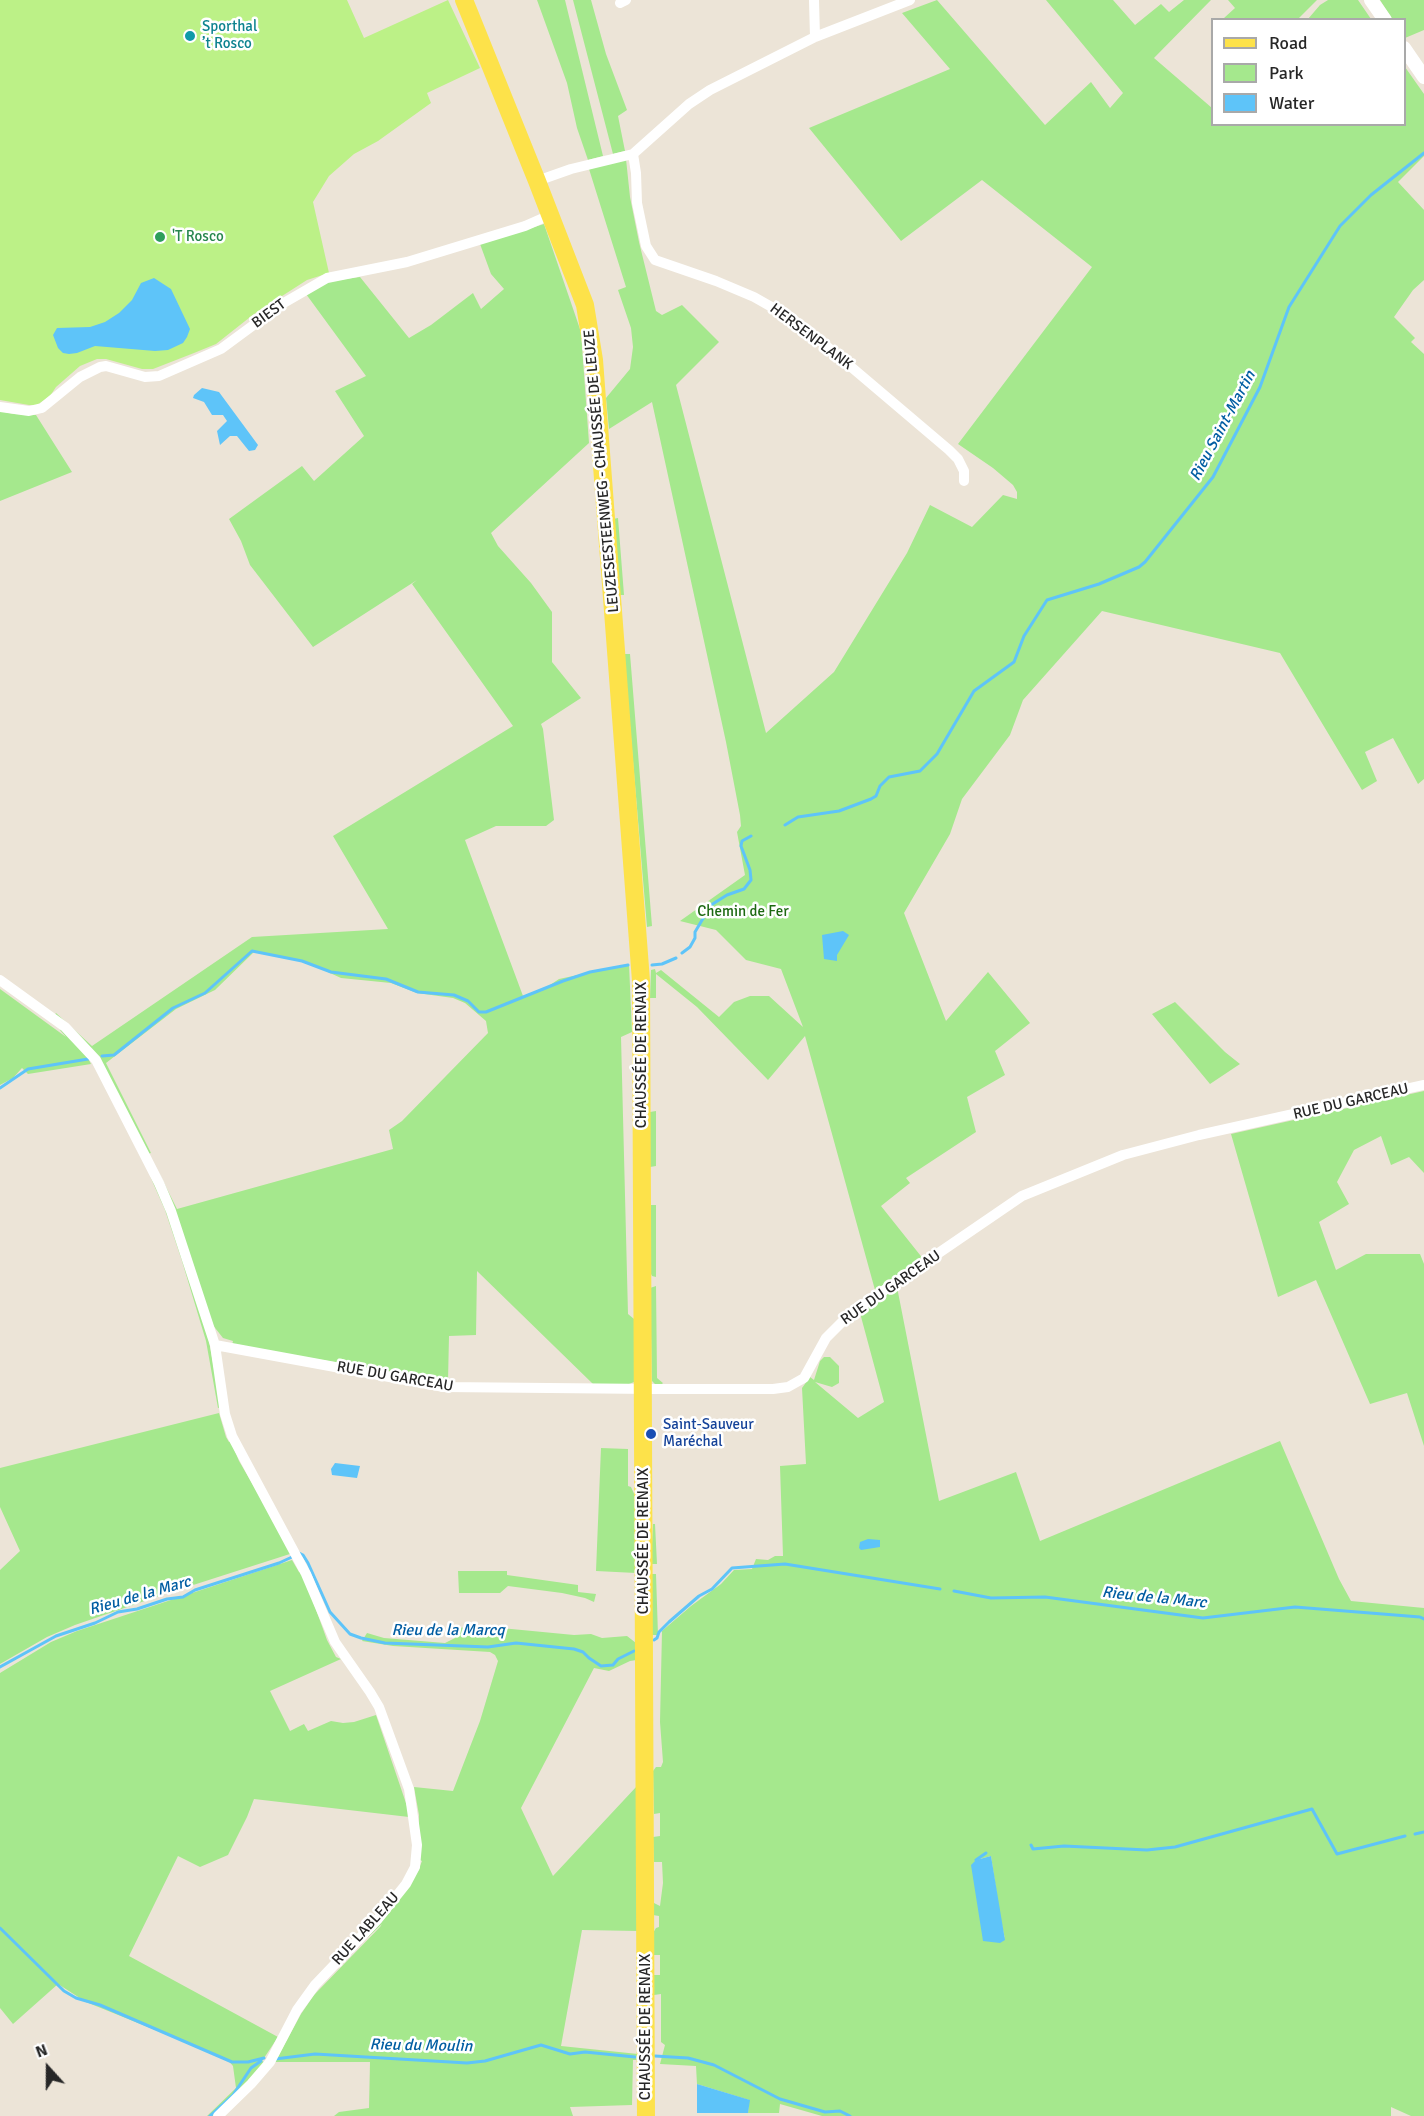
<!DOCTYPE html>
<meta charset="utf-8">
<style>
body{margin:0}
#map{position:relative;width:1424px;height:2116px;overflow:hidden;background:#ece4d7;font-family:Signika,sans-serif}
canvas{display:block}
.legend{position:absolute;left:1211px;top:18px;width:195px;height:108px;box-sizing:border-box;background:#fff;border:2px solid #a9a9a9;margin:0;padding:8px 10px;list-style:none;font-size:18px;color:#272727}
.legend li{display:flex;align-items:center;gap:12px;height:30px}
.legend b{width:30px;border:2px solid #a9a9a9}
.north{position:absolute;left:18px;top:2038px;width:60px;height:60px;-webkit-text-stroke:4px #fff;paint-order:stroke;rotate:339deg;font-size:16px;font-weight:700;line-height:24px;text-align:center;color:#272727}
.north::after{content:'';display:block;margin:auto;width:21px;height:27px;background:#272727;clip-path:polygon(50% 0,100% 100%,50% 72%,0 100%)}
</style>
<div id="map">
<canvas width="1424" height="2116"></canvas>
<ul class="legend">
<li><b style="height:8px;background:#fde24a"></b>Road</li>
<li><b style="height:16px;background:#a5e88d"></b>Park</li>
<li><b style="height:16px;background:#5ec4f9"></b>Water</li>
</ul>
<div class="north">N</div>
</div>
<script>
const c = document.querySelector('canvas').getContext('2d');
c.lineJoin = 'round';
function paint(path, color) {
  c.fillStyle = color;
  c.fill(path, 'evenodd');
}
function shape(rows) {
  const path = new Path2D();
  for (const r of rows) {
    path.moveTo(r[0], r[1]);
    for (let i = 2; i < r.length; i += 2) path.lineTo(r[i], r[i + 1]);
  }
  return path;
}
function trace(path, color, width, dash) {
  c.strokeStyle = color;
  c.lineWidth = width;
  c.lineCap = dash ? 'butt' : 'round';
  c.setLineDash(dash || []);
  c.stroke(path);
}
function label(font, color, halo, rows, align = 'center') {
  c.font = font + ' Signika,sans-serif';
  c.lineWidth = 5;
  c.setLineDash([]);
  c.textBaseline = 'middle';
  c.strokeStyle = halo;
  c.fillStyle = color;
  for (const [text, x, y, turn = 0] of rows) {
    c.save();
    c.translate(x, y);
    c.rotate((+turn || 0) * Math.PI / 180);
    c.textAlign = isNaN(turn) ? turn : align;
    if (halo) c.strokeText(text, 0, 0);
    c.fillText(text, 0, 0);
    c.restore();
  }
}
paint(shape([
 [537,0,565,0,603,156,588,160,577,128,567,83],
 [573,0,591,0,606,54,627,110,618,116,625,151,613,154],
 [937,0,1045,125,1091,82,1110,108,1123,93,1046,0,1113,0,1135,25,1161,4,1169,12,1184,0,1211,0,1154,58,1212,108,1212,124,1404,124,1405,67,1424,94,1424,156,1398,182,1424,210,1424,280,1413,290,1394,317,1415,338,1411,342,1424,354,1424,779,1418,784,1393,738,1365,752,1377,781,1362,790,1280,653,1102,611,1023,700,1010,735,962,799,950,834,904,913,946,1021,988,972,1030,1023,995,1051,1005,1075,967,1097,976,1132,906,1178,910,1183,881,1206,924,1260,875,1290,805,1036,768,1080,697,1007,656,974,656,998,650,998,651,970,655,969,656,973,661,970,719,1017,734,1002,750,996,769,996,803,1027,781,969,746,960,716,930,680,921,745,875,737,832,741,826,740,815,726,742,652,402,609,429,606,398,630,369,633,347,631,328,618,290,626,287,589,169,626,159,630,197,639,242,656,311,662,315,682,305,719,342,676,385,766,733,834,672,907,553,930,505,972,527,1003,495,1017,499,1017,492,1013,485,993,468,958,444,1092,267,982,180,901,241,809,128,950,69,902,13],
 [1228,0,1317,0,1298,19,1225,19,1224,18,1235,8],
 [1328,0,1358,0,1371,19,1308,19,1320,5],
 [1380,0,1424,0,1424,30,1405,38,1404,20,1392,19],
 [544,224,581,332,589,443,491,533,498,546,531,583,552,612,552,662,581,698,541,724,543,729,554,820,546,826,496,826,465,840,523,996,547,987,559,979,629,964,632,1032,621,1037,628,1314,634,1319,634,1382,629,1384,593,1384,477,1271,476,1335,449,1336,448,1381,232,1345,233,1341,223,1338,212,1324,159,1173,177,1209,393,1149,389,1130,402,1121,488,1033,486,1021,465,1003,453,998,417,993,391,983,341,978,308,963,255,951,215,990,176,1009,106,1063,151,1153,148,1154,102,1065,54,1016,56,1013,92,1046,252,937,388,929,333,836,513,726,412,584,417,580,313,647,250,565,241,541,229,519,302,466,314,481,364,436,335,391,366,376,306,294,322,282,360,277,409,338,431,325,473,293,481,309,504,289,491,274,480,244],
 [0,411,14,414,36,415,72,472,0,501],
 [618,518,624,595,619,595,613,519],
 [624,654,630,654,652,926,647,927],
 [0,989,66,1037,60,1030,62,1028,87,1056,91,1064,28,1074,22,1068,13,1078,0,1085],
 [1175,1002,1225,1052,1240,1064,1210,1084,1152,1014],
 [1424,1091,1424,1173,1409,1157,1391,1165,1381,1136,1354,1150,1337,1182,1349,1204,1319,1222,1336,1270,1366,1254,1420,1254,1424,1264,1424,1446,1407,1393,1370,1404,1316,1280,1278,1297,1231,1134],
 [656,1111,656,1166,650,1167,650,1112],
 [150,1176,167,1209,209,1341,221,1407,218,1408,206,1341,182,1261,165,1210],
 [651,1205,656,1205,656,1277,652,1276,651,1274],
 [656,1286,657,1378,663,1383,662,1384,655,1384,652,1381,650,1288],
 [897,1287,939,1501,1016,1472,1040,1541,1280,1441,1339,1579,1351,1601,1424,1608,1424,2116,1411,2116,1391,2107,1391,2116,822,2116,780,2104,779,2113,748,2113,749,2100,697,2084,696,2066,660,2064,665,2045,661,2042,661,1994,654,1995,654,1975,660,1975,660,1955,654,1955,653,1933,656,1928,659,1927,659,1916,653,1915,654,1903,660,1906,663,1883,662,1862,654,1862,653,1837,660,1836,660,1813,654,1814,653,1771,656,1767,661,1767,663,1762,660,1722,662,1631,691,1606,721,1584,734,1570,752,1569,756,1559,768,1560,775,1556,783,1556,780,1466,806,1464,802,1388,810,1377,814,1380,820,1361,824,1357,830,1357,839,1366,839,1383,832,1387,815,1382,858,1418,884,1402,860,1313],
 [991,1856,1000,1916,1005,1939,976,1860],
 [219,1413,226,1437,229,1442,231,1441,239,1461,293,1553,162,1595,75,1625,47,1637,0,1664,0,1570,20,1551,0,1507,0,1468],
 [601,1448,628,1449,628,1486,631,1487,636,1498,636,1573,596,1571],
 [653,1524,655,1524,657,1564,651,1564],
 [292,1560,299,1572,302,1571,327,1640,336,1657,341,1659,270,1691,290,1731,304,1724,308,1731,331,1721,343,1723,354,1722,376,1715,409,1812,409,1817,254,1799,247,1817,228,1855,200,1867,178,1856,129,1956,278,2037,262,2061,266,2063,214,2116,207,2116,236,2088,233,2066,227,2059,86,2002,58,1984,13,2024,0,2008,0,1673,51,1642,77,1631],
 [458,1571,507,1571,507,1575,578,1585,578,1592,596,1594,594,1602,585,1598,562,1593,508,1586,500,1593,459,1593],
 [652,1574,656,1574,658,1635,652,1635],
 [480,1626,574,1635,591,1634,602,1638,627,1636,636,1643,637,1660,630,1661,609,1671,594,1668,521,1808,553,1876,637,1786,638,1931,582,1930,561,2046,638,2054,638,2060,633,2060,632,2105,570,2107,573,2116,334,2116,339,2112,369,2108,370,2062,275,2062,301,2014,314,1995,380,1927,382,1924,366,1939,418,1871,422,1861,418,1859,419,1815,414,1787,453,1791,480,1721,498,1661,495,1655,490,1652,393,1646,362,1641,367,1633,384,1638,445,1643,455,1638,459,1628]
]), '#a5e88d');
paint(shape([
 [0,0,347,0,364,38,448,0,480,68,427,93,431,103,378,141,354,154,329,176,313,202,329,273,307,280,254,314,216,344,194,353,153,369,142,369,106,359,97,359,80,366,56,387,50,396,37,405,29,405,0,400]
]), '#bcf187');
paint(shape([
 [154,278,171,289,190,329,187,337,183,343,168,350,155,351,95,346,77,353,69,354,63,353,58,348,53,335,57,328,90,327,105,322,119,313,132,300,141,283],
 [202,388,219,392,258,445,255,450,249,451,237,436,230,436,220,445,217,431,227,421,223,415,212,415,204,402,193,398,194,395],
 [843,931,849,935,837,955,837,961,824,959,822,935],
 [335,1463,360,1466,357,1478,332,1475,331,1469],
 [868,1539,880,1540,880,1547,861,1550,859,1548,860,1542],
 [991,1856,1005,1940,1000,1943,983,1941,971,1865,976,1860],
 [697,2084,750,2100,748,2113,697,2113]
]), '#5ec4f9');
trace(shape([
 [785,825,798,817,839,811,871,799,876,796,880,786,889,777,920,771,937,754,974,691,1014,662,1024,636,1047,600,1099,584,1139,567,1145,562,1213,477,1260,387,1289,307,1340,226,1371,195,1424,153],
 [682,953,690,947,695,938,695,932,711,905,727,895,744,889,751,880,750,870,741,846,742,841,751,836],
 [652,965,662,964,676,958],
 [102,1056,114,1055,173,1008,205,993,252,951,302,961,331,972,386,979,418,992,454,995,468,1001,479,1012,486,1012,563,981,590,972,628,965],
 [0,1088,28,1069,88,1059],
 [299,1553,303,1555,308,1563,330,1612,350,1634,361,1638,385,1643,488,1647,516,1643,574,1649,583,1652,589,1658,601,1666,613,1665,618,1659,634,1651],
 [954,1591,991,1598,1045,1597,1203,1618,1295,1607,1420,1617,1424,1619],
 [654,1640,657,1638,659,1632,669,1622,699,1596,712,1589,732,1568,785,1564,940,1589],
 [0,1667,56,1636,95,1623,118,1612,137,1609,167,1599,183,1597,195,1590,279,1563,292,1557],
 [1415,1834,1424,1832],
 [1031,1845,1033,1849,1064,1846,1147,1850,1175,1847,1312,1809,1337,1854,1405,1836],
 [976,1860,986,1853],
 [0,1928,64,1991,76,1998,100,2005,232,2062,248,2062,264,2058],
 [655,2056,688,2058,714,2065,780,2099,825,2112,840,2111,850,2116],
 [275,2059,315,2054,467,2063,485,2061,541,2045,570,2054,585,2052,635,2057],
 [210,2116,233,2095,251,2068,261,2061]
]), '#5ec4f9', 3);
trace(shape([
 [814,0,815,37],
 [620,3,626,0],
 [633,154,636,173,637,203,646,246,655,260,716,281,754,297,791,318,810,332,949,450,958,459,964,471,964,481],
 [537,181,571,169,633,154,689,104,710,90,815,37,910,0],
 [0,407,29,411,42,408,80,377,100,367,106,366,145,377,159,376,221,349,282,304,327,278,407,262,525,226,550,215],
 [0,980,65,1027,96,1060,159,1183,171,1211,215,1345,444,1387,653,1389,773,1389,788,1387,804,1378,826,1338,851,1313,1022,1196,1123,1155,1199,1135,1424,1085],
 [215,1345,225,1414,232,1436,306,1574,335,1642,370,1692,379,1707,409,1789,417,1845,415,1867,406,1884,378,1919,315,1985,297,2010,270,2062,251,2084,218,2116]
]), '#fff', 10);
trace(shape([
 [1371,0,1385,20],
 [1404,48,1424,77]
]), '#fff', 14);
trace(shape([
 [464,0,537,181,585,305,594,360,641,981,646,2116]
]), '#fde24a', 18);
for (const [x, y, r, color] of [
 [190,36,6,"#0f9aa8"],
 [160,237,6,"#2e9e5b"],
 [651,1434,6,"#1a4fb4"]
]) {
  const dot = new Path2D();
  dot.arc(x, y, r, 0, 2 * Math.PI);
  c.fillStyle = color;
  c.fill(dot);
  trace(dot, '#fff', 2);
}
label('15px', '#0d838f', '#fff', [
 ["Sporthal",202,27],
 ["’t Rosco",202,44]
], 'left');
label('15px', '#27864d', '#fff', [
 ["'T Rosco",172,237]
], 'left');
label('15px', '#272727', '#fff', [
 ["BIEST",269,314,-36],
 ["HERSENPLANK",811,337,37],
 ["LEUZESESTEENWEG - CHAUSSÉE DE LEUZE",602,471,-95],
 ["CHAUSSÉE DE RENAIX",642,1055,-90],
 ["RUE DU GARCEAU",1351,1102,-13],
 ["RUE DU GARCEAU",891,1288,-35],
 ["RUE DU GARCEAU",395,1377,10],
 ["CHAUSSÉE DE RENAIX",644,1541,-90],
 ["RUE LABLEAU",366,1929,-48],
 ["CHAUSSÉE DE RENAIX",646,2027,-90]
]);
label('15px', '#1d6912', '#fff', [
 ["Chemin de Fer",743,912]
]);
label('15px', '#164399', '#fff', [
 ["Saint-Sauveur",663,1425],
 ["Maréchal",663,1442]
], 'left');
label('italic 16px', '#015da2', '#fff', [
 ["Rieu Saint-Martin",1223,426,-62],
 ["Rieu de la Marc",140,1596,-16],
 ["Rieu de la Marc",1154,1598,6],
 ["Rieu de la Marcq",448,1631],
 ["Rieu du Moulin",421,2046,1]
]);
</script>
